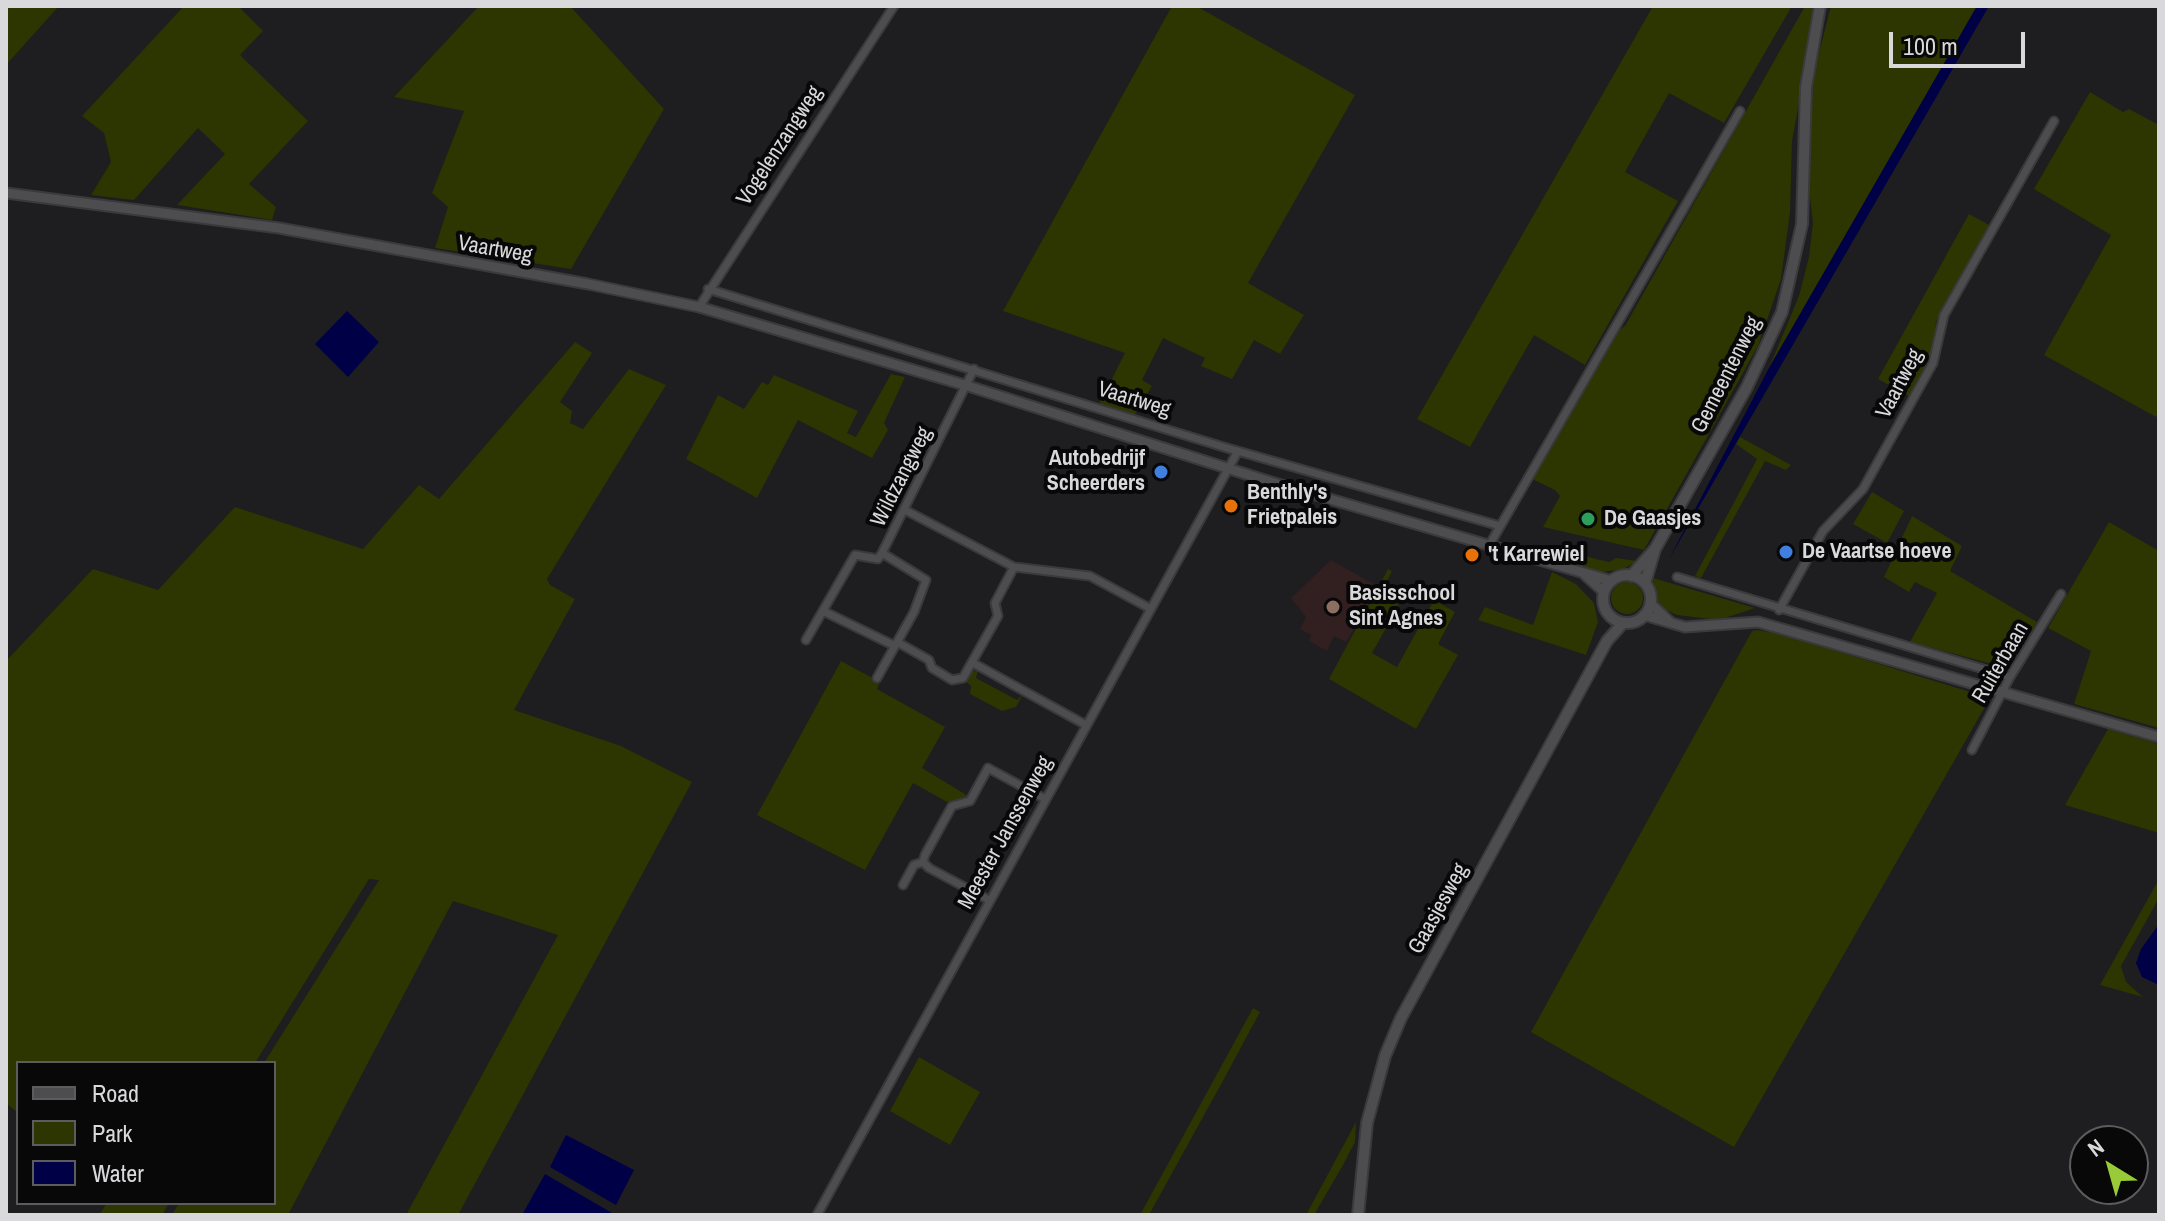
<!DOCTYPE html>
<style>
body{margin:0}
#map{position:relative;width:2165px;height:1221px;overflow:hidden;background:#1e1d1f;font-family:"Archivo Narrow",sans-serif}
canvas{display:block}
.frame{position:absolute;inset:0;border:8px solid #d9d8da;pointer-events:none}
.legend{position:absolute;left:16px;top:1061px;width:260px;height:144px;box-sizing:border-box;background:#080809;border:2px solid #5c5b5d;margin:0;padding:10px 14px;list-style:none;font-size:24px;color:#d9d8da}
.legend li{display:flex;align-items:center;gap:16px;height:40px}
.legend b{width:40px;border:2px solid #5c5b5d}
.north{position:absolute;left:2069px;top:1125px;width:80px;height:80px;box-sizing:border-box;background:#080809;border:2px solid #5c5b5d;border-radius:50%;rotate:323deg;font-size:22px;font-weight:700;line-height:32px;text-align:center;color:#d9d8da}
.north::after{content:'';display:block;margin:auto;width:28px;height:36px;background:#98cb37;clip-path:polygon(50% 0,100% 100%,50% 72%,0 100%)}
.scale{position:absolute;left:1889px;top:32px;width:136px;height:36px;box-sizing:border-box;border:4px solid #d9d8da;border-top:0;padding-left:10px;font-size:24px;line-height:28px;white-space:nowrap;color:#d9d8da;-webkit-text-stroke:6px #080809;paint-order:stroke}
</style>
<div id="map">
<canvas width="2165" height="1221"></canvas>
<div class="frame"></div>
<ul class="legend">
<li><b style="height:10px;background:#4d4c4f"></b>Road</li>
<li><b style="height:22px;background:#2d3500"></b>Park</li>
<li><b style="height:22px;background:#000046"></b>Water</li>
</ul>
<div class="north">N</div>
<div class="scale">100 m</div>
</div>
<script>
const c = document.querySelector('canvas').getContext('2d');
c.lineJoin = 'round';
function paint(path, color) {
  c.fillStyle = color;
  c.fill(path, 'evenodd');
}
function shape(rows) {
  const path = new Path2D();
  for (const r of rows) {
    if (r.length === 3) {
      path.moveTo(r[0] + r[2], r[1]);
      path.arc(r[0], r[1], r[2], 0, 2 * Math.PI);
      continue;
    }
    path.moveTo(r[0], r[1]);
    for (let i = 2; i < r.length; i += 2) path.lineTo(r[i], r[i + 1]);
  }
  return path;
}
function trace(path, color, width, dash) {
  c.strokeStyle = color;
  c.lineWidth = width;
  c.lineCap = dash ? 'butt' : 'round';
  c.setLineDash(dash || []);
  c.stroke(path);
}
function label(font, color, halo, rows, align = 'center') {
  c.font = font + ' "Archivo Narrow",sans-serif';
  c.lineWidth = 8;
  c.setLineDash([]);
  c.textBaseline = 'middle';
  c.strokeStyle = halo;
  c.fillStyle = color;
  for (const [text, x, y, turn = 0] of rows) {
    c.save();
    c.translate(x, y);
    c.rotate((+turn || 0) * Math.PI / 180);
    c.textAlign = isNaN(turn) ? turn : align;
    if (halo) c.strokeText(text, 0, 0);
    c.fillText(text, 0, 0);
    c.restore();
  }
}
paint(shape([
 [1331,560,1379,587,1346,642,1334,636,1327,651,1309,641,1311,635,1300,629,1306,617,1291,598]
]), '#321f20');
paint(shape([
 [6,6,59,6,6,65],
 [184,6,238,6,263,31,240,55,308,121,249,184,276,207,272,220,177,205,225,154,198,128,134,200,91,195,111,162,104,133,82,116],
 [479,6,570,6,664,109,571,269,435,248,448,207,432,193,464,111,394,97],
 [1172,6,1196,6,1355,95,1248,283,1304,315,1280,354,1254,340,1232,379,1201,366,1205,358,1163,338,1142,380,1152,386,1134,416,1098,406,1125,353,1003,311],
 [1653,6,1792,6,1724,123,1669,93,1625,172,1678,201,1585,365,1534,335,1470,447,1417,419],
 [1805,6,1817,6,1792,141,1790,212,1781,279,1758,346,1644,550,1543,527,1560,496,1555,490,1532,479,1615,333,1625,326],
 [1831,6,1977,6,1769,368,1799,296,1809,257,1813,223,1808,181,1811,84],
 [2090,92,2123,112,2129,109,2159,125,2159,411,2156,417,2044,355,2111,235,2034,189],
 [1969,214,1991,226,1936,322,1933,354,1909,396,1878,379],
 [575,342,592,353,560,402,572,411,570,423,583,429,629,369,666,385,547,579,550,585,575,599,514,710,621,746,692,782,458,1215,406,1215,558,935,453,901,288,1215,172,1215,179,1203,274,1203,274,1063,264,1063,379,880,369,879,255,1063,18,1063,18,1113,6,1103,6,661,93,569,158,590,235,507,363,549,419,485,439,499],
 [891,374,905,377,884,423,888,430,872,458,798,420,757,498,686,459,718,395,744,409,762,382,768,385,774,375,858,411,847,433,856,437],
 [1740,437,1791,465,1786,470,1765,461,1701,578,1695,576,1757,459,1736,444],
 [1872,492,1904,511,1887,543,1853,524],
 [1912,516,1962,546,1950,571,2037,622,2007,668,1910,642,1937,593,1915,582,1909,592,1884,577],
 [2109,522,2159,551,2159,728,2074,704,2091,651,2048,628],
 [1543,546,1609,562,1616,558,1637,561,1624,569,1595,573,1541,553],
 [1388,569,1392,571,1383,589,1388,592,1386,598,1399,605,1372,653,1397,667,1434,600,1455,612,1438,644,1458,655,1416,729,1329,679],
 [1552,572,1576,584,1594,603,1598,622,1586,655,1478,620,1485,607,1533,625],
 [1653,578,1755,608,1719,620,1677,615,1660,607,1655,600],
 [1627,598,16],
 [1757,630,1781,634,1990,698,1734,1147,1531,1032,1752,631],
 [841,661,880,682,877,689,945,727,922,768,968,796,947,802,913,783,865,870,757,815],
 [978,670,976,678,1017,700,1023,694,1016,707,1002,711,970,694,971,686,965,681,971,672],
 [2108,729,2159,744,2159,833,2065,805],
 [2159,879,2159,898,2121,966,2126,982,2143,997,2100,985],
 [1253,1008,1260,1012,1224,1079,1149,1215,1140,1215],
 [919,1057,980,1092,950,1145,890,1111],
 [1356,1122,1355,1142,1343,1165,1314,1215,1306,1215],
 [107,1203,169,1203,162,1215,99,1215]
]), '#2d3500');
paint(shape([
 [1977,6,1989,6,1669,559,1769,368],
 [347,311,379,342,348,377,315,344],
 [2159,924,2159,985,2142,977,2136,963,2141,949],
 [566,1135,634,1170,616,1205,550,1167],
 [545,1174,612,1213,611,1215,522,1215]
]), '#000046');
const minor = shape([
 [708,289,1227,448,1500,526],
 [699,307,894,6],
 [905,510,1014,567,1090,576,1151,609],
 [1490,544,1740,111],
 [1677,577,2010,677],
 [1779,610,1823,531,1863,489,1933,363,1944,315,2054,121],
 [823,611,895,646],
 [806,640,855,555,878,559,882,553,974,369],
 [897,642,929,660,932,668,952,680,963,678,998,616,995,603,1014,567],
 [973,663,1086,725],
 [877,678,914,612,926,580,882,553],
 [1972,750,2010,677,2061,594],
 [903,885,914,865,923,862],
 [989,900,929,868,923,862,925,855,952,806,970,801,988,768,1045,799],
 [817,1215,1238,451]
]);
const tertiary = shape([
 [6,193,279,228,588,284,699,307,968,386,1271,482,1612,581],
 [1585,575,1604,592],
 [1650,603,1670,622],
 [1644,615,1685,627,1758,622,2159,737]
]);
const secondary = shape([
 [1627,599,24],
 [1631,576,1655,549,1747,387,1782,312,1802,224,1806,87,1820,6],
 [1645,583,1655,549],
 [1358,1215,1367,1123,1385,1056,1401,1018,1607,641,1623,623]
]);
trace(minor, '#3a393b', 11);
trace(tertiary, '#3a393b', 13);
trace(secondary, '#3a393b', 14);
trace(minor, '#4d4c4f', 7);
trace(tertiary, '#4d4c4f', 9);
trace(secondary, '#4d4c4f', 10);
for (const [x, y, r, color] of [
 [1161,472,8,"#3f7fe0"],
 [1231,506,8,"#e8710a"],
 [1588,519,8,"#2e9e5b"],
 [1786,552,8,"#3f7fe0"],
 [1472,555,8,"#e8710a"],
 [1333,607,8,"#8d6e63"]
]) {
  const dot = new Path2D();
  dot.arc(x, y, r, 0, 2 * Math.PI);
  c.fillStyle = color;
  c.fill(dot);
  trace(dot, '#080809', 3);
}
label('22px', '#d9d8da', '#080809', [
 ["Vogelenzangweg",780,146,-57],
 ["Vaartweg",495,250,10],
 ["Gemeentenweg",1727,375,-63],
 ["Vaartweg",1900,384,-62],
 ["Vaartweg",1134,400,17],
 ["Wildzangweg",902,477,-63],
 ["Ruiterbaan",2001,663,-60],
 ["Meester Janssenweg",1006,833,-61],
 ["Gaasjesweg",1439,909,-61]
]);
label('bold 22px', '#d9d8da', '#080809', [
 ["Autobedrijf",1145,459,"right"],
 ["Scheerders",1145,484,"right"],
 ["Benthly's",1247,493],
 ["Frietpaleis",1247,518],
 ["De Gaasjes",1604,519],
 ["De Vaartse hoeve",1802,552],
 ["'t Karrewiel",1488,555],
 ["Basisschool",1349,594],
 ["Sint Agnes",1349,619]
], 'left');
</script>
